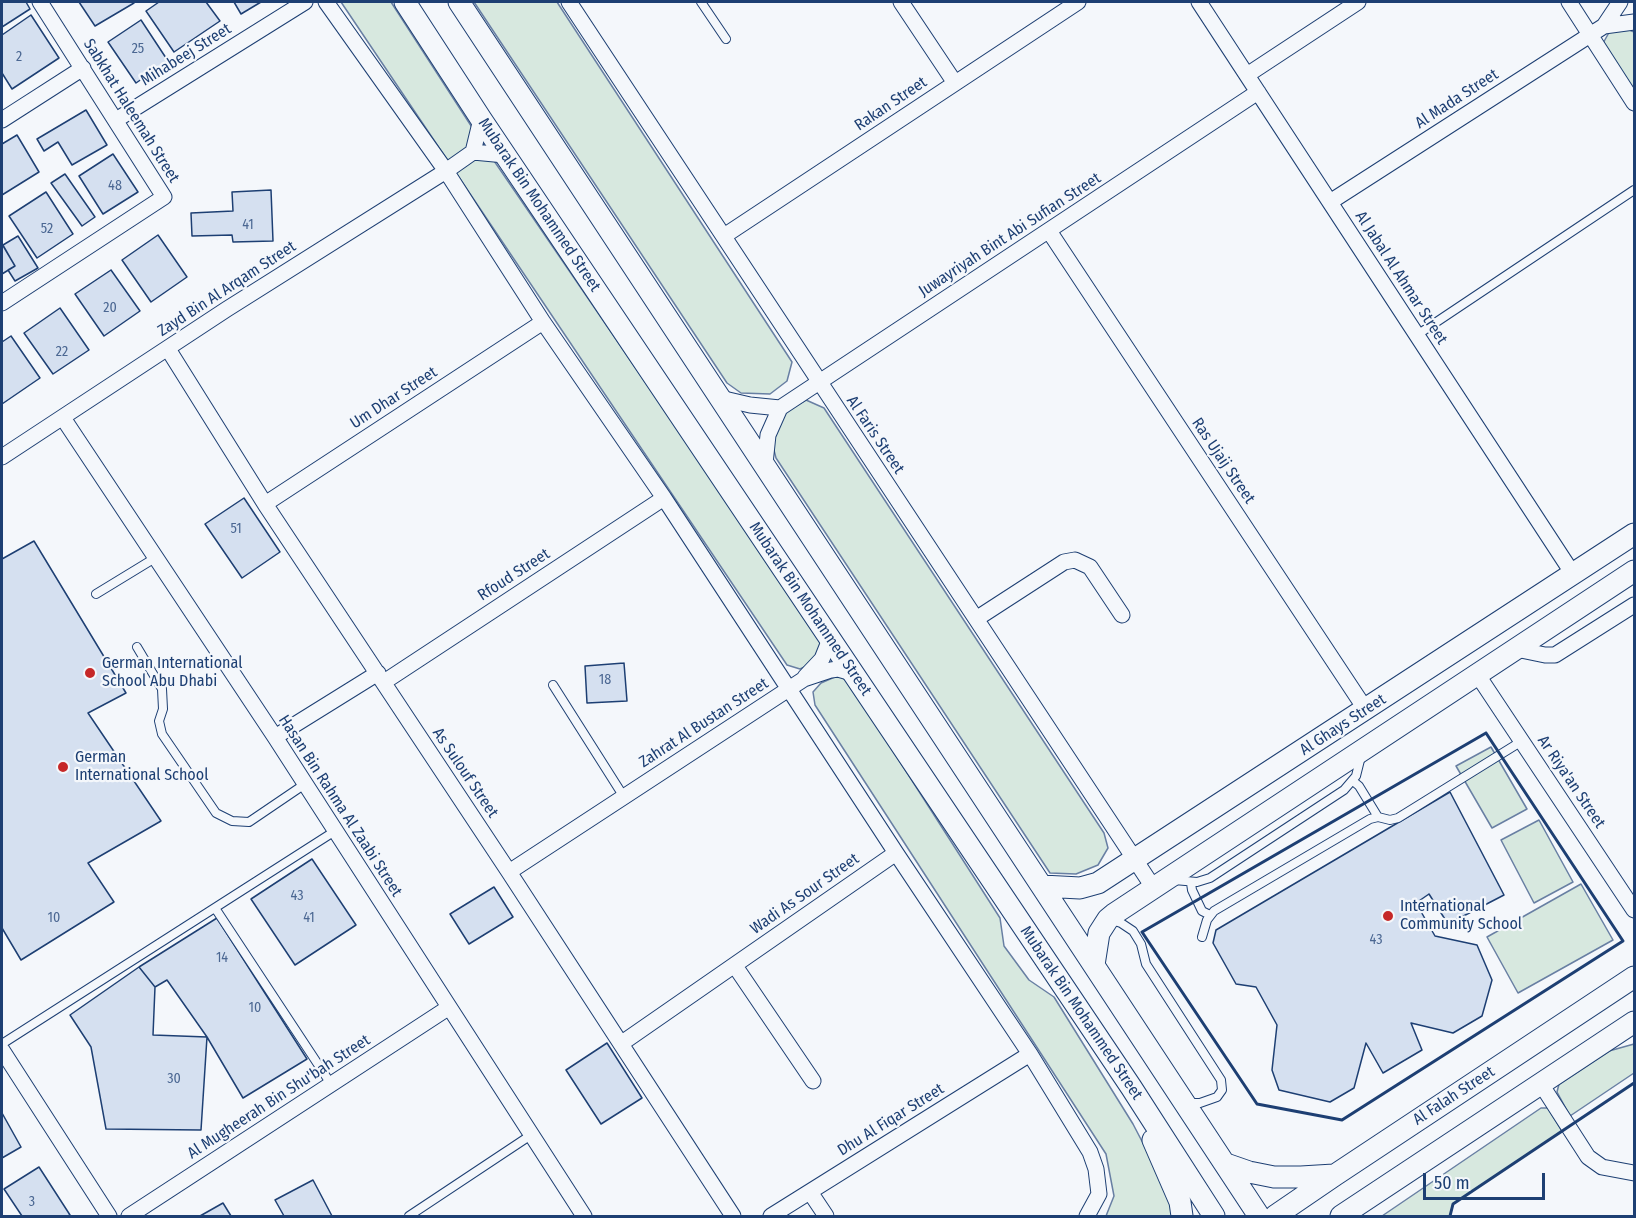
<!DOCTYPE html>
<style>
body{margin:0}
#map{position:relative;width:1636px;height:1218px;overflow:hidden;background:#f4f7fb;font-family:"Fira Sans Condensed",sans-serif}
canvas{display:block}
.frame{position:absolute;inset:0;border:3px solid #1d3f73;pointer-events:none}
.scale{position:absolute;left:1423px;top:1173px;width:122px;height:27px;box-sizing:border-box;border:3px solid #1d3f73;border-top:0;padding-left:8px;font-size:18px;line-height:21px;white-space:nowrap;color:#1d3f73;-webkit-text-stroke:4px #f4f7fb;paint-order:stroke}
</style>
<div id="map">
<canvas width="1636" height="1218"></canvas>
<div class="frame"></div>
<div class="scale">50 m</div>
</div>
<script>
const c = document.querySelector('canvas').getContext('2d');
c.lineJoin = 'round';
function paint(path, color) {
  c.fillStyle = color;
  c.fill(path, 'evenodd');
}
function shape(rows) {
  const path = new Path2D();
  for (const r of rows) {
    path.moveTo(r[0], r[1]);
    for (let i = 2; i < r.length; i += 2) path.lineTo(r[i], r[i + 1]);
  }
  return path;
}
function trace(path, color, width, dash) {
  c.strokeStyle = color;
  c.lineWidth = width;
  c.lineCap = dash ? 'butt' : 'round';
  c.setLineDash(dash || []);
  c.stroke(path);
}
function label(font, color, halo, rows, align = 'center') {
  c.font = font + ' "Fira Sans Condensed",sans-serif';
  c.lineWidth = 4.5;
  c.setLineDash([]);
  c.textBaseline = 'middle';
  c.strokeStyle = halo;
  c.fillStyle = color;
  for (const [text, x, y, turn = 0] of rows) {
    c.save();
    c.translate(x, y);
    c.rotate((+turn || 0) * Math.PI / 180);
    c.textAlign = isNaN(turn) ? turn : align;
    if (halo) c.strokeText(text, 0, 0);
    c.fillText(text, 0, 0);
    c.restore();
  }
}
const green = shape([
 [341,2,391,2,488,152,823,642,813,663,800,669,787,665,341,2],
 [474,2,557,2,792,362,787,381,770,394,741,393,727,383,474,2],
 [1611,29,1627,29,1634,32,1634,95,1602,45,1611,29],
 [806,400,824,408,1104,833,1108,848,1098,865,1076,874,1050,873,776,458,770,435,787,411,806,400],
 [837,676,847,679,1000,918,1004,946,1029,980,1054,997,1133,1124,1172,1199,1177,1216,1106,1216,1114,1196,1106,1154,815,705,813,692,821,683,837,676],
 [1491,747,1527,809,1492,828,1456,766,1491,747],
 [1539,820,1573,882,1534,903,1501,840,1539,820],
 [1581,884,1613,940,1518,993,1487,937,1581,884],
 [1634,1044,1634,1073,1570,1116,1557,1092,1559,1084,1609,1051,1634,1044],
 [1541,1108,1548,1108,1562,1131,1453,1204,1450,1216,1382,1216,1541,1108]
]);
paint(green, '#d7e8df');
trace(green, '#687fa3', 1.5);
const building = shape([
 [2,2,26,2,30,9,2,27,2,2],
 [79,2,133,2,134,3,95,26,79,2],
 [159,2,206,2,220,21,174,52,146,11,159,2],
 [234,2,261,2,241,14,234,2],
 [31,15,59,58,12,89,2,73,2,35,31,15],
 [141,20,168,61,136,83,108,42,141,20],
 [86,110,107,145,72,165,58,142,44,151,37,139,86,110],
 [17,135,39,172,2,195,2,144,17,135],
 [113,154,138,192,103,214,79,176,113,154],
 [65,174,95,217,82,226,51,183,65,174],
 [271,190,273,241,233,242,232,235,192,236,191,213,233,211,232,192,271,190],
 [46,192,73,234,37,258,9,216,46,192],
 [158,235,187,277,151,302,122,260,158,235],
 [18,236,38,268,15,281,8,270,15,266,3,245,18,236],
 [2,244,15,266,2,274,2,244],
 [111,270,140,311,104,336,75,294,111,270],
 [60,308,89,350,53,374,24,333,60,308],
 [11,336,40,378,2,404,2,342,11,336],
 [244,498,280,552,242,578,205,524,244,498],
 [34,541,126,693,88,713,161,821,88,863,114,902,21,960,2,928,2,559,34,541],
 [624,663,627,701,587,703,585,666,624,663],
 [1450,792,1504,895,1448,924,1429,894,1416,903,1435,936,1477,945,1492,980,1482,1016,1453,1033,1411,1023,1422,1050,1383,1073,1366,1043,1354,1088,1330,1102,1279,1090,1272,1070,1277,1025,1256,987,1236,984,1213,943,1216,930,1450,792],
 [312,859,356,925,295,965,251,899,312,859],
 [494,887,513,917,469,944,450,914,494,887],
 [217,918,307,1059,243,1098,207,1037,167,980,155,987,139,967,217,918],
 [139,967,155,987,153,1035,207,1037,201,1130,106,1129,91,1047,70,1015,139,967],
 [607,1043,642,1098,601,1124,566,1070,607,1043],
 [2,1113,21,1147,2,1158,2,1113],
 [39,1167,70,1215,68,1216,22,1216,4,1189,39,1167],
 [313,1180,332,1216,284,1216,275,1200,313,1180],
 [223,1203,231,1216,200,1216,223,1203]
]);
paint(building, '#d5e0f0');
trace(building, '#1d3f73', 1.5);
const lane = shape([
 [701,2,726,39],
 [1417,335,1634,190],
 [96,594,155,558],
 [137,647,162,689,163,709,159,721,162,734,216,813,232,821,249,822,305,784],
 [553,685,624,797],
 [1353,781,1359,786,1378,817],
 [1174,880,1197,882,1210,878,1344,790,1356,776,1361,756],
 [1191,883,1192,890,1202,911,1210,915],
 [215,908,331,1084],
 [1112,920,1121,923,1133,931,1141,944,1146,964,1221,1080,1222,1090,1217,1097,1200,1103,1189,1103],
 [1202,937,1207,920,1214,911,1370,819,1378,817,1390,820,1398,818,1522,741],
 [2,1044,335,831],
 [409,1216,531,1135]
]);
const street = shape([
 [326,2,446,171,543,322,664,498,896,853,1030,1054,1090,1152,1096,1169,1099,1194,1087,1216],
 [569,2,1153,887],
 [901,2,955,83],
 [1199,2,1573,574],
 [1569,2,1634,103],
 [1604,26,1634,22],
 [1247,75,1358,2],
 [2,120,83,68],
 [116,120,305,2],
 [473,152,481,119],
 [1330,202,1604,26,1620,2],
 [1049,231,1366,710],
 [724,236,1078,2],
 [2,303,164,197,40,2],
 [168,349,265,504,509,872,733,1216],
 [720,398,750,405,780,408],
 [63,418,275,737,584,1216],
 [2,457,227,309,446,171,473,152,505,155],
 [765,464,768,435,780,408,1258,92],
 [265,504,543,322],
 [976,619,1064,562,1075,560,1090,567,1122,615],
 [1516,649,1545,655,1555,655,1634,605],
 [1477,674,1634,910],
 [805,677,822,659,830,639],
 [384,682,664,498],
 [275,737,378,673],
 [509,872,804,679,831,670,838,669,852,673],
 [735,966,813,1081],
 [622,1043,896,853],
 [2,1050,109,1216],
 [1541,1084,1588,1157,1602,1167,1634,1173],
 [810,1192,826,1216],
 [129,1216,448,1008],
 [771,1216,1030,1054]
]);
const secondary = shape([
 [405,2,481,119,1131,1087,1214,1216],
 [459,2,1259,1216],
 [1042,886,1080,888,1098,883,1634,534],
 [1094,965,1099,933,1108,919,1114,914,1634,571],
 [1153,1140,1180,1202,1182,1216],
 [1226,1164,1249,1172,1274,1177,1301,1177,1334,1175],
 [1275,1216,1335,1175,1634,977],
 [1341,1216,1634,1022]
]);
trace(lane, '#1d3f73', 10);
trace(street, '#1d3f73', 17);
trace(secondary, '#1d3f73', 23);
trace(lane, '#f4f7fb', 8);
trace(street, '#f4f7fb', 15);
trace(secondary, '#f4f7fb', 21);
trace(shape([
 [1486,733,1623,941,1342,1120,1257,1104,1142,932,1486,733],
 [1450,1216,1453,1204,1634,1083]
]), '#1d3f73', 3);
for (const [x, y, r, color] of [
 [90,673,6,"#c62828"],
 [63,767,6,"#c62828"],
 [1388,916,6,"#c62828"]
]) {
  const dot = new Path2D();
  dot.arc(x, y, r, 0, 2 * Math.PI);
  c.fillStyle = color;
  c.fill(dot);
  trace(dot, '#f4f7fb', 2);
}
label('14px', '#4b6792', null, [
 ["25",138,49],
 ["2",19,57],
 ["48",115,186],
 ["41",248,225],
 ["52",47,229],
 ["20",110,308],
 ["22",62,352],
 ["51",236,529],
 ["18",605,680],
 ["43",297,896],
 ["10",54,918],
 ["41",309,918],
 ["43",1376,940],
 ["14",222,958],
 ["10",255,1008],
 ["30",174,1079],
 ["3",32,1202]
]);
label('16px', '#1d3f73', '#f4f7fb', [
 ["Mihabeej Street",186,55,-32],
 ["Al Mada Street",1457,99,-33],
 ["Rakan Street",891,104,-34],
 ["Sabkhat Haleemah Street",131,111,58],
 ["Mubarak Bin Mohammed Street",539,205,56],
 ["Juwayriyah Bint Abi Sufian Street",1010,235,-33],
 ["Al Jabal Al Ahmar Street",1401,278,57],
 ["Zayd Bin Al Arqam Street",227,289,-33],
 ["Um Dhar Street",394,398,-33],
 ["Al Faris Street",875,435,56],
 ["Ras Ujaij Street",1223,461,56],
 ["Rfoud Street",514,575,-33],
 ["Mubarak Bin Mohammed Street",810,609,56],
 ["Zahrat Al Bustan Street",704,723,-33],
 ["Al Ghays Street",1343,725,-33],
 ["As Sulouf Street",465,773,56],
 ["Ar Riya'an Street",1571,782,56],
 ["Hasan Bin Rahma Al Zaabi Street",340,806,57],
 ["Wadi As Sour Street",805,894,-35],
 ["Mubarak Bin Mohammed Street",1081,1013,56],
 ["Al Falah Street",1454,1096,-33],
 ["Al Mugheerah Bin Shu'bah Street",279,1097,-33],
 ["Dhu Al Fiqar Street",891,1120,-32]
]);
label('16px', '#1d3f73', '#f4f7fb', [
 ["German International",102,664],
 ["School Abu Dhabi",102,682],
 ["German",75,758],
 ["International School",75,776],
 ["International",1400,907],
 ["Community School",1400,925]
], 'left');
</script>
